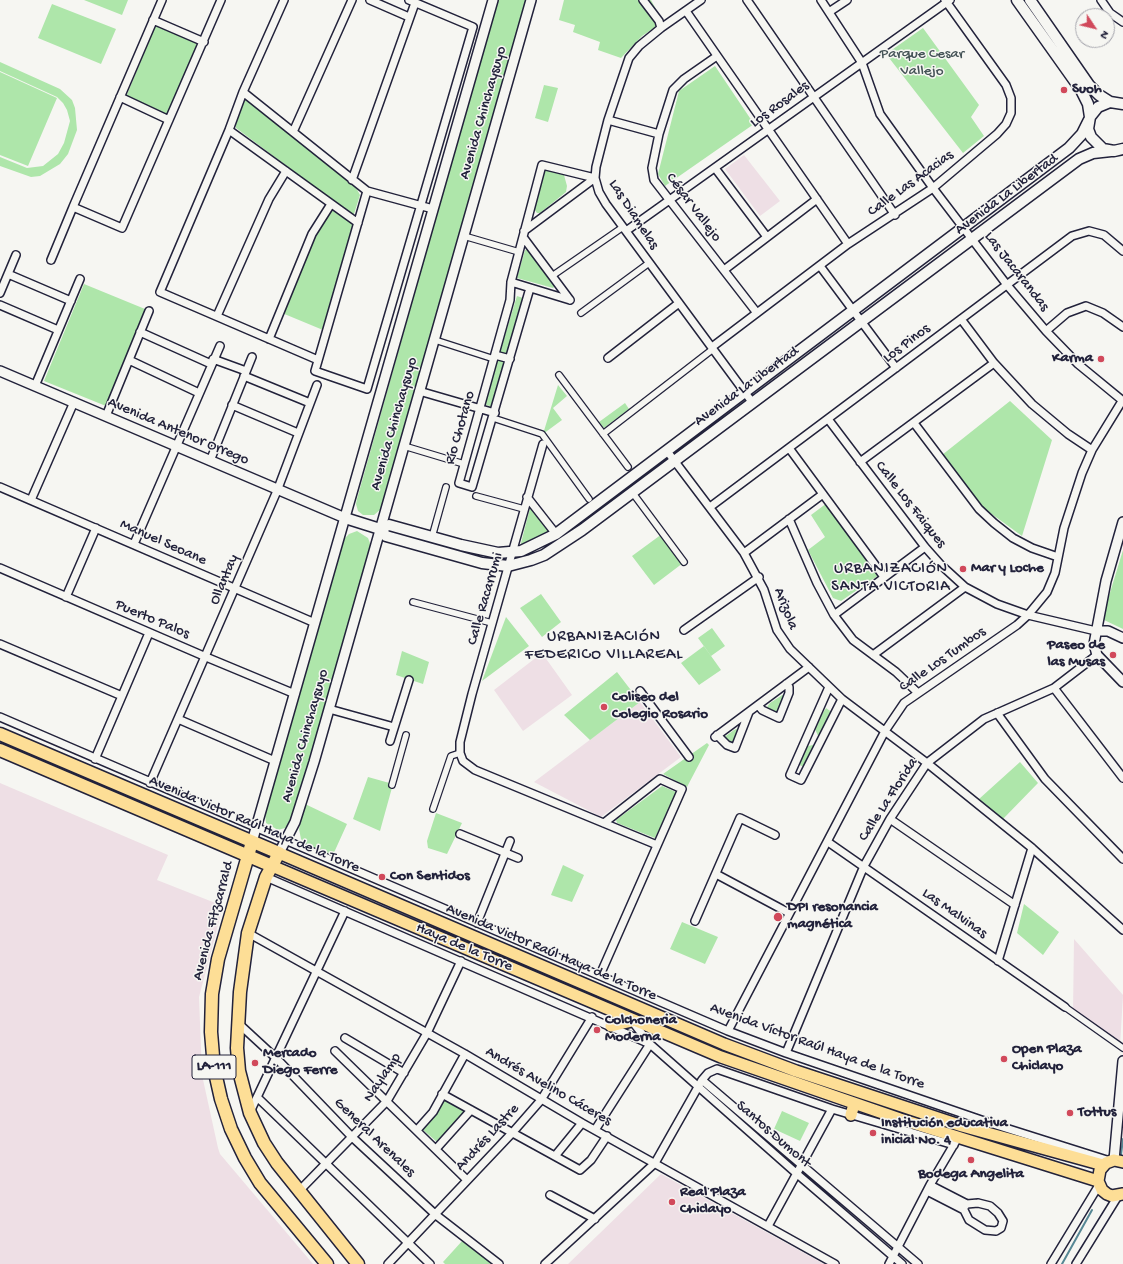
<!DOCTYPE html>
<meta charset="utf-8">
<style>
body{margin:0}
#map{position:relative;width:1123px;height:1264px;overflow:hidden;background:#f6f6f2;font-family:"Gochi Hand",sans-serif}
canvas{display:block}
.north{position:absolute;left:1075px;top:8px;width:40px;height:40px;box-sizing:border-box;background:#f6f6f2;border:1px solid #a1a1a9;border-radius:50%;rotate:125deg;font-size:11px;font-weight:700;line-height:16px;text-align:center;color:#22223b}
.north::after{content:'';display:block;margin:auto;width:14px;height:18px;background:#d1495b;clip-path:polygon(50% 0,100% 100%,50% 72%,0 100%)}
</style>
<div id="map">
<canvas width="1123" height="1264"></canvas>
<div class="north">N</div>
</div>
<script>
const c = document.querySelector('canvas').getContext('2d');
c.lineJoin = 'round';
function paint(path, color) {
  c.fillStyle = color;
  c.fill(path, 'evenodd');
}
function shape(rows) {
  const path = new Path2D();
  for (const r of rows) {
    path.moveTo(r[0], r[1]);
    for (let i = 2; i < r.length; i += 2) path.lineTo(r[i], r[i + 1]);
  }
  return path;
}
function trace(path, color, width, dash) {
  c.strokeStyle = color;
  c.lineWidth = width;
  c.lineCap = dash ? 'butt' : 'round';
  c.setLineDash(dash || []);
  c.stroke(path);
}
function label(font, color, halo, rows, align = 'center') {
  c.font = font + ' "Gochi Hand",sans-serif';
  c.lineWidth = 3;
  c.setLineDash([]);
  c.textBaseline = 'middle';
  c.strokeStyle = halo;
  c.fillStyle = color;
  for (const [text, x, y, turn = 0] of rows) {
    c.save();
    c.translate(x, y);
    c.rotate((+turn || 0) * Math.PI / 180);
    c.textAlign = isNaN(turn) ? turn : align;
    if (halo) c.strokeText(text, 0, 0);
    c.fillText(text, 0, 0);
    c.restore();
  }
}
paint(shape([
 [744,155,780,201,760,216,725,169],
 [542,653,572,695,523,731,494,690],
 [640,702,681,757,601,817,534,782],
 [0,783,168,855,157,880,223,906,199,997,202,1075,218,1148,220,1154,313,1264,0,1264],
 [1074,939,1123,995,1120,1046,1073,1012],
 [661,1174,824,1264,568,1264]
]), '#eedfe5');
paint(shape([
 [84,0,128,0,122,15],
 [497,0,527,0,381,509,374,515,363,515,358,511,356,504,357,499],
 [564,0,651,0,663,22,642,36,621,58,598,50,600,42,573,32,575,25,559,20],
 [52,4,116,29,101,64,38,38],
 [156,24,198,42,168,115,126,97],
 [923,28,979,105,971,117,984,136,963,153,886,54],
 [0,62,60,89,72,100,75,108,77,130,68,154,60,164,40,176,31,177,0,166,0,157,27,168,43,166,58,154,64,143,70,121,67,110,63,103,57,97,0,71],
 [715,66,754,124,665,186,658,174,679,91],
 [0,72,57,98,28,166,0,155],
 [544,85,558,88,548,122,535,118],
 [247,98,353,182,360,195,354,214,352,215,236,128,235,124,242,101],
 [545,170,564,175,567,186,566,192,540,213,537,213,534,209],
 [334,210,353,224,323,330,282,313,310,245,329,212],
 [529,249,556,285,553,288,517,278,525,250],
 [84,284,145,309,106,406,44,381],
 [517,296,523,298,492,407,484,404],
 [558,385,567,396,553,408,562,420,543,434],
 [1010,401,1052,440,1022,536,982,507,942,455],
 [625,403,629,409,604,428,599,422],
 [827,503,879,575,841,601,833,598,808,550,825,537,811,515],
 [530,508,549,532,520,547],
 [357,531,368,538,371,546,291,822,285,828,278,830,266,823,265,813,344,539,349,534],
 [662,534,683,563,654,585,632,556],
 [1123,550,1123,629,1102,619],
 [541,594,561,622,542,637,520,608],
 [506,617,529,646,482,681],
 [712,628,725,646,711,656,698,638],
 [704,646,721,670,699,685,681,663],
 [402,651,429,662,423,684,396,675],
 [617,672,640,702,590,740,564,715],
 [787,692,777,714,768,710,767,707,770,703],
 [826,708,833,713,819,738,814,727],
 [739,728,732,745,723,738,734,730],
 [707,743,709,745,687,787,663,774],
 [816,744,804,767,797,764,805,747],
 [1020,762,1038,783,1003,819,979,799],
 [368,777,393,784,380,831,353,819],
 [662,786,676,792,655,838,617,823,616,820],
 [305,804,347,824,332,857,305,844,301,839,299,829],
 [436,813,462,823,447,854,428,848,427,841],
 [563,865,584,875,572,902,551,895],
 [1024,904,1059,932,1043,955,1017,933],
 [682,922,718,937,705,964,670,949],
 [445,1096,466,1110,437,1142,422,1129],
 [782,1111,809,1123,800,1141,774,1129],
 [463,1240,494,1264,445,1264,443,1262]
]), '#aee6aa');
trace(shape([
 [1121,1155,1123,1139],
 [1062,1264,1092,1210]
]), '#568794', 2);
const pedestrian = shape([
 [464,236,519,252],
 [552,276,623,227],
 [581,313,649,263],
 [435,340,494,359],
 [559,375,628,467],
 [493,418,542,434,589,499],
 [603,434,713,349],
 [404,446,464,464],
 [632,492,684,562],
 [476,496,524,509],
 [432,537,446,487],
 [413,602,492,623],
 [392,785,406,735],
 [433,809,451,756,460,753],
 [1065,1007,1123,1048]
]);
const minor = shape([
 [162,0,73,207,122,228,221,0],
 [284,0,243,92,229,130,160,292,318,360],
 [370,0,409,17],
 [643,0,659,21,661,28],
 [701,0,661,28,639,46,629,58,608,120,596,167,595,178,599,192,606,204,752,402],
 [747,0,895,215],
 [821,0,862,63,880,114,933,188,1007,285,1046,331,1078,364,1123,401],
 [1101,0,1110,13,1123,22],
 [686,11,848,244],
 [829,12,847,0],
 [153,20,204,42],
 [717,56,684,79,673,90,659,134,652,168,654,180,757,313],
 [243,92,367,191,315,371,367,389,473,27,409,0],
 [120,97,169,120],
 [608,120,659,134],
 [229,130,358,223],
 [293,132,352,0],
 [715,168,767,237],
 [352,180,415,3],
 [367,191,433,209],
 [524,231,595,178],
 [626,231,950,0],
 [523,237,570,300],
 [51,260,73,207],
 [820,266,896,368],
 [724,270,817,199],
 [8,274,71,301],
 [511,282,570,300],
 [530,288,472,487,459,483,510,300,511,282,542,165,595,178],
 [0,293,16,255],
 [0,305,58,330],
 [217,316,269,199,286,171],
 [961,319,994,363,1032,404,1068,434,1092,450],
 [1046,331,1067,313,1086,306,1103,313,1123,327],
 [140,332,211,364],
 [269,339,312,234,331,204],
 [712,347,848,244,933,188,997,134,1006,124,1011,113,1011,98,1006,85,945,0],
 [495,355,510,359],
 [608,358,679,303],
 [213,359,246,371],
 [129,360,199,393],
 [244,376,310,403],
 [35,386,80,279],
 [419,391,495,413],
 [232,405,298,433],
 [106,416,149,311],
 [828,419,925,547,941,565,965,587,997,604,1028,615,1096,631],
 [914,423,979,509,994,523,1013,538,1032,548,1058,557],
 [543,444,472,694,460,742,460,753,463,761,475,770,657,845],
 [789,448,884,577],
 [667,451,744,553,764,590,777,630,790,649,842,699,927,763,1032,848,1123,930],
 [210,461,252,357],
 [860,462,994,363],
 [0,487,315,623],
 [527,497,556,534],
 [31,500,74,402],
 [710,507,1072,236,1089,231,1104,235,1123,251],
 [789,519,817,583,834,615,853,640,896,672,918,693],
 [134,544,220,346],
 [744,553,823,494],
 [0,568,206,657,295,694],
 [66,597,96,528],
 [834,615,925,547],
 [684,630,759,577],
 [0,644,122,696],
 [873,655,965,587],
 [829,687,790,775,801,780,842,699],
 [1054,688,1123,778],
 [640,691,689,757],
 [758,705,762,710,779,718,789,693,789,687,786,684],
 [329,709,394,727],
 [997,713,1045,779,1123,859],
 [0,717,728,1031,786,1053,993,1124,1110,1161],
 [178,719,275,761],
 [717,735,727,745,735,748,749,712],
 [715,737,809,667],
 [390,741,409,680],
 [95,759,149,633],
 [150,783,277,491,317,385],
 [890,819,1015,905],
 [460,834,518,858],
 [828,842,1065,1007],
 [716,874,789,913],
 [266,877,650,1044],
 [695,921,740,818,775,835],
 [477,923,510,841],
 [248,933,465,1054,582,1123,835,1264],
 [998,961,1032,848],
 [600,975,682,789,660,779,604,823],
 [632,1021,650,1044,796,1173,902,1264],
 [238,1023,277,1059,352,1137,436,1215,499,1264],
 [728,1031,885,731,904,703,1017,625,1028,615,1047,592,1055,573,1064,528,1082,473,1092,450,1122,401],
 [345,1038,404,1073],
 [335,1051,467,1180],
 [786,1053,864,866,890,819,927,763,984,719,1054,688,1097,655],
 [702,1080,918,1264],
 [442,1094,580,1170,591,1160,607,1136],
 [258,1098,430,1264],
 [250,1112,345,911],
 [417,1130,433,1112,465,1054],
 [595,1130,650,1044],
 [436,1149,471,1110],
 [555,1156,582,1123],
 [930,1185,967,1204],
 [299,1191,387,1101,427,1033,461,961],
 [927,1191,964,1210],
 [550,1195,595,1219],
 [978,1203,990,1206,998,1213,1003,1221,1001,1228,996,1231,985,1230,969,1220,964,1210,964,1207,967,1204,978,1203],
 [768,1226,832,1109],
 [388,1264,513,1132,541,1100,592,1017],
 [545,1264,655,1163,702,1080,708,1073,717,1069,832,1109,954,1145],
 [889,1264,930,1185,956,1141],
 [1051,1264,1099,1185],
 [1076,1264,1118,1196]
]);
const tertiary = shape([
 [0,371,345,518],
 [1123,522,1106,581,1094,644,1097,655,1123,682],
 [1096,631,1108,631,1123,638],
 [252,842,493,0],
 [279,853,295,822,314,762,531,0],
 [1114,1160,1123,1061]
]);
const secondary = shape([
 [1017,0,1081,90,1088,104,1090,117],
 [1030,0,1089,85,1099,95,1110,102],
 [1123,104,1110,102,1098,107,1090,117,1088,129,1091,137,1103,149,1114,151,1123,149],
 [345,518,380,529,386,536,482,563,508,566,531,560,544,555,582,530,1079,159,1093,153,1111,151],
 [380,529,389,525,461,545,498,553,521,551,556,534,1069,148,1082,134,1089,120]
]);
const primary = shape([
 [279,853,724,1044,796,1071,962,1126,1103,1165],
 [272,866,721,1057,900,1119,1098,1181],
 [611,1026,632,1021],
 [851,1115,854,1104],
 [1123,1162,1114,1160,1106,1163,1100,1170,1098,1181,1102,1190,1107,1194,1112,1196,1123,1194]
]);
const trunk = shape([
 [0,734,279,853,266,877,248,933,240,992,237,1048,239,1071,250,1113,264,1143,277,1163,358,1264],
 [0,750,272,866],
 [252,842,218,959,212,994,211,1032,214,1068,221,1099,231,1129,245,1158,260,1183,327,1264]
]);
trace(pedestrian, '#22223b', 8);
trace(minor, '#22223b', 10);
trace(tertiary, '#22223b', 12);
trace(secondary, '#22223b', 13);
trace(primary, '#22223b', 14);
trace(trunk, '#22223b', 15);
trace(pedestrian, '#f6f6f2', 5.5);
trace(minor, '#f6f6f2', 7);
trace(tertiary, '#f6f6f2', 9);
trace(secondary, '#f6f6f2', 10);
trace(primary, '#fdde96', 11);
trace(trunk, '#fdde96', 12);
for (const [x, y, r, color] of [
 [1064,90,4,"#d1495b"],
 [1101,359,4,"#d1495b"],
 [963,569,4,"#d1495b"],
 [1113,655,4,"#d1495b"],
 [604,707,4,"#d1495b"],
 [382,877,4,"#d1495b"],
 [778,917,5,"#d1495b"],
 [597,1030,4,"#d1495b"],
 [1004,1059,4,"#d1495b"],
 [255,1063,4,"#d1495b"],
 [1070,1113,4,"#d1495b"],
 [873,1133,4,"#d1495b"],
 [971,1160,4,"#d1495b"],
 [672,1202,4,"#d1495b"]
]) {
  const dot = new Path2D();
  dot.arc(x, y, r, 0, 2 * Math.PI);
  c.fillStyle = color;
  c.fill(dot);
  trace(dot, '#f6f6f2', 1.5);
}
for (const [x, y, w] of [
 [214,1067,44]
]) {
  const box = new Path2D();
  box.roundRect(x - w / 2, y - 12, w, 24, 3);
  c.fillStyle = '#f6f6f2';
  c.fill(box);
  trace(box, '#22223b', 1);
}
label('bold 14px', '#22223b', null, [
 ["LA-111",214,1067]
]);
label('15px', '#455357', '#f6f6f2', [
 ["Parque Cesar",922,55],
 ["Vallejo",922,72]
]);
label('bold 15px', '#22223b', '#f6f6f2', [
 ["Suoh",1072,90],
 ["Karma",1093,359,"right"],
 ["Mar y Loche",971,569],
 ["Paseo de",1105,646,"right"],
 ["las Musas",1105,663,"right"],
 ["Coliseo del",612,698],
 ["Colegio Rosario",612,715],
 ["Con Sentidos",390,877],
 ["DPI resonancia",787,908],
 ["magnética",787,925],
 ["Colchoneria",605,1021],
 ["Moderna",605,1038],
 ["Open Plaza",1012,1050],
 ["Chiclayo",1012,1067],
 ["Mercado",263,1054],
 ["Diego Ferre",263,1071],
 ["Tottus",1078,1113],
 ["Institución educativa",881,1124],
 ["inicial No. 4",881,1141],
 ["Bodega Angelita",971,1175,"center"],
 ["Real Plaza",680,1193],
 ["Chiclayo",680,1210]
], 'left');
label('15px', '#22223b', '#f6f6f2', [
 ["Los Rosales",780,105,-36],
 ["Avenida Chinchaysuyo",484,113,-74],
 ["Calle Las Acacias",911,184,-36],
 ["Avenida La Libertad",1007,195,-37],
 ["César Vallejo",693,208,53],
 ["Las Diamelas",633,215,57],
 ["Las Jacarandas",1016,272,52],
 ["Los Pinos",907,344,-37],
 ["Avenida La Libertad",747,387,-36],
 ["Avenida Chinchaysuyo",395,424,-74],
 ["Río Chotano",461,428,-74],
 ["Avenida Antenor Orrego",178,432,23],
 ["Calle Los Faiques",910,505,52],
 ["Manuel Seoane",163,543,24],
 ["Ollantay",225,580,-67],
 ["Calle Racarrumi",486,599,-74],
 ["Arizola",785,609,69],
 ["Puerto Palos",152,620,23],
 ["Calle Los Tumbos",943,660,-35],
 ["Avenida Chinchaysuyo",306,736,-74],
 ["Calle La Florida",889,800,-57],
 ["Avenida Victor Raúl Haya de la Torre",254,825,23],
 ["Las Malvinas",954,914,35],
 ["Avenida Fitzcarrald",214,921,-75],
 ["Haya de la Torre",464,948,23],
 ["Avenida Victor Raúl Haya de la Torre",551,953,23],
 ["Avenida Víctor Raúl Haya de la Torre",817,1047,20],
 ["Naylamp",383,1078,-56],
 ["Andrés Avelino Cáceres",548,1087,30],
 ["Santos Dumont",773,1135,41],
 ["General Arenales",374,1138,44],
 ["Andrés Lastre",488,1138,-47]
]);
c.letterSpacing = '1px';
label('16px', '#22223b', '#f6f6f2', [
 ["URBANIZACIÓN",891,570],
 ["SANTA VICTORIA",891,588],
 ["URBANIZACIÓN",604,638],
 ["FEDERICO VILLAREAL",604,656]
]);
c.letterSpacing = '0px';
</script>
